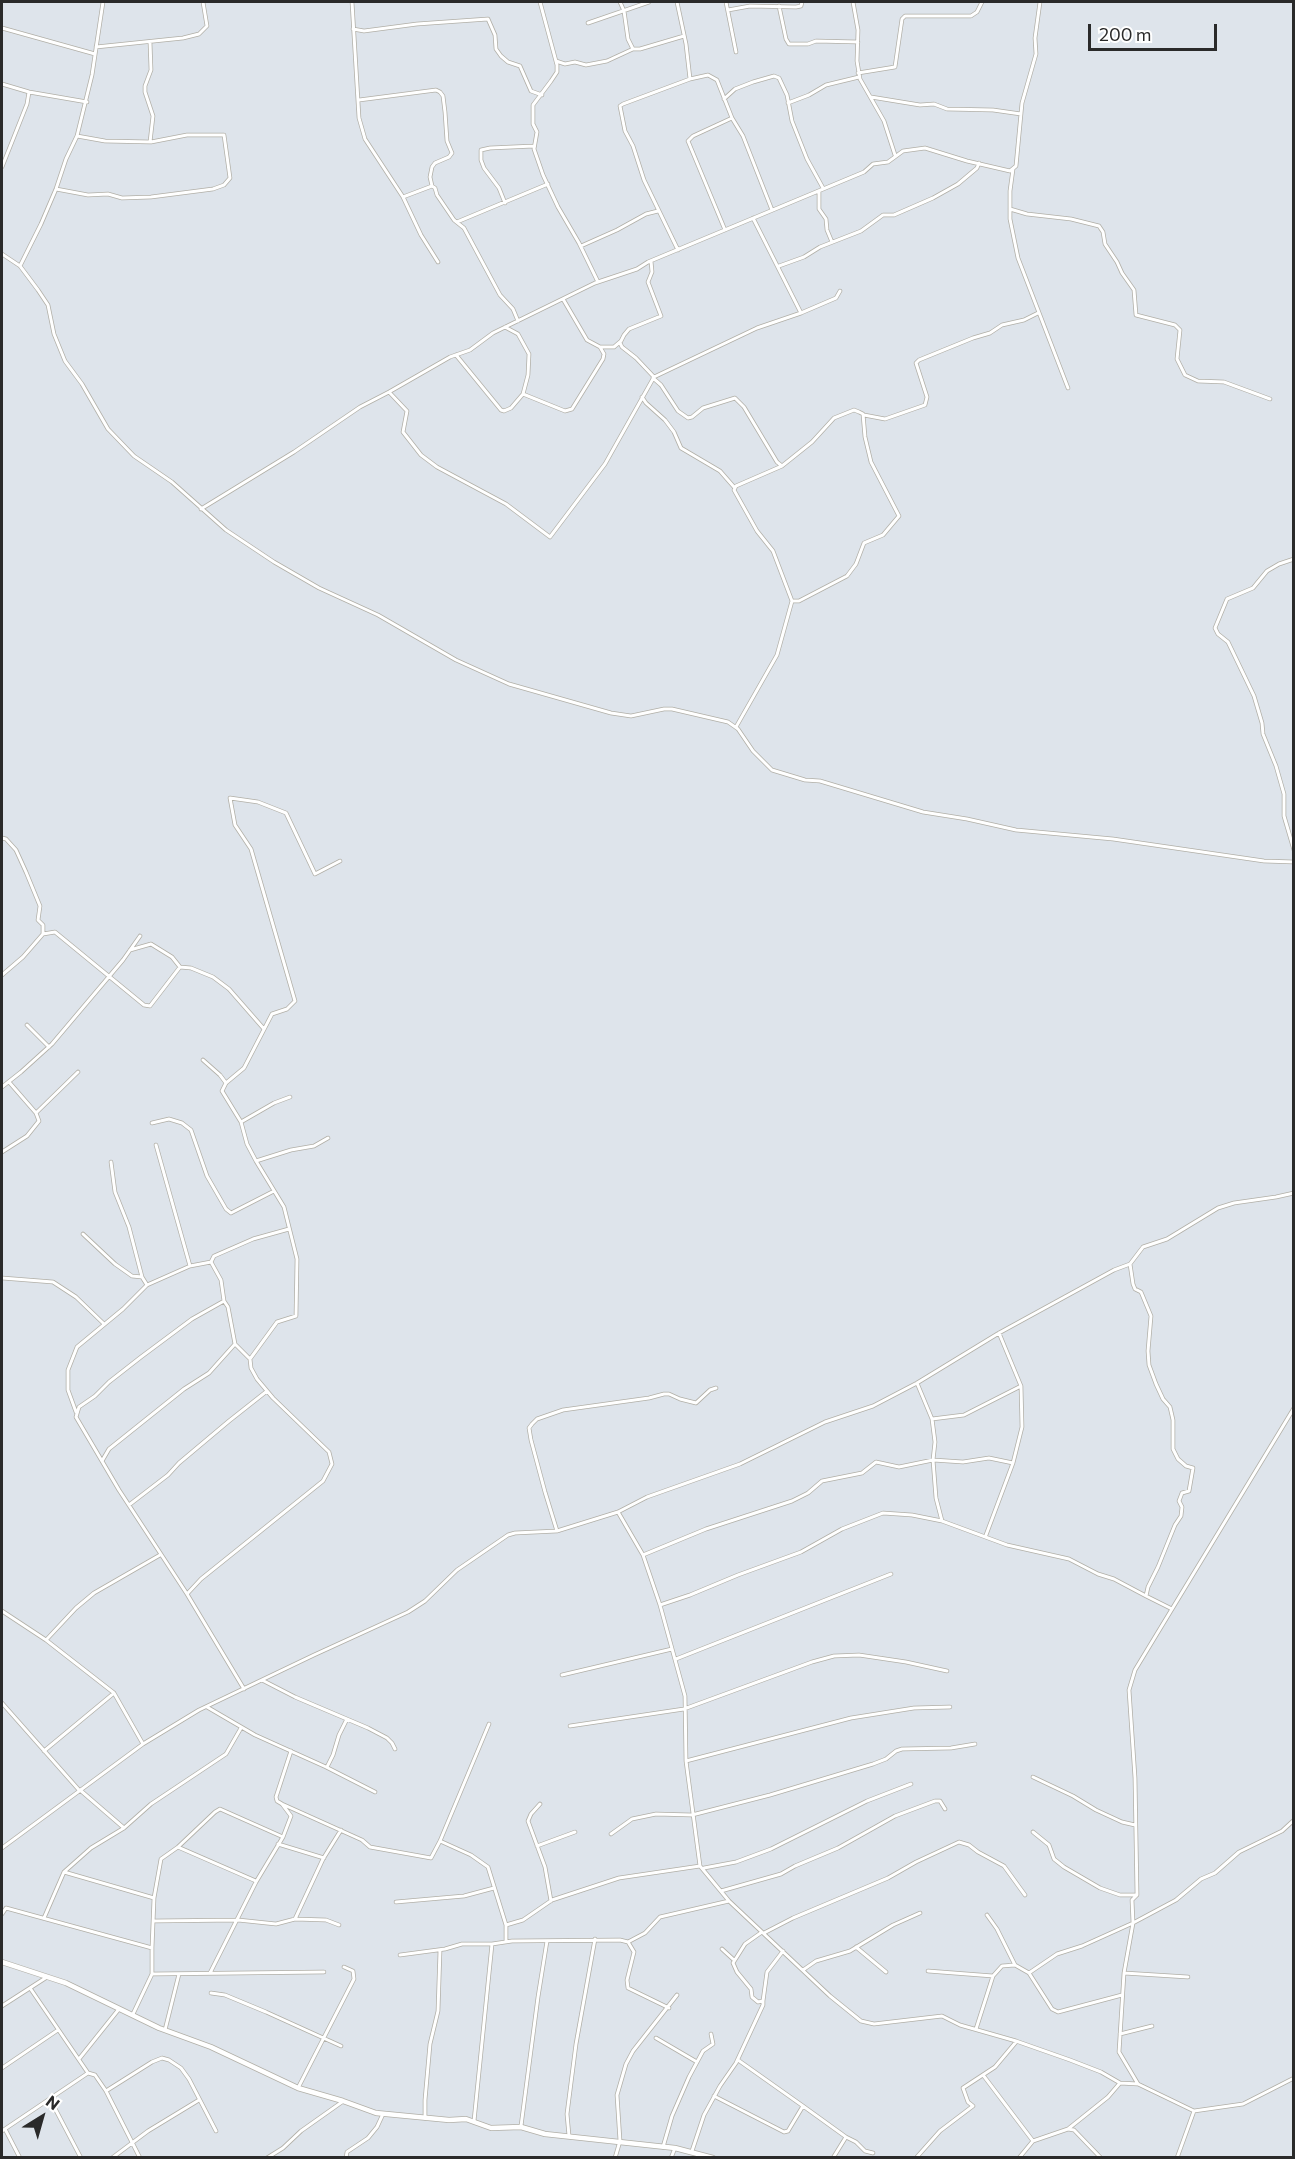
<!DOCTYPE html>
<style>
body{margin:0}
#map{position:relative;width:1295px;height:2159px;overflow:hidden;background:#dee4eb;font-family:Commissioner,sans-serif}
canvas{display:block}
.frame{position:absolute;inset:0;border:3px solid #2a2a2a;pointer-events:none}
.north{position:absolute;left:12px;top:2087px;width:60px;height:60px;-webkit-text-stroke:4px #fff;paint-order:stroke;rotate:37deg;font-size:16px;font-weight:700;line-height:24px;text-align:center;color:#2a2a2a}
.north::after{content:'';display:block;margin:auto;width:21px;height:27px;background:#2a2a2a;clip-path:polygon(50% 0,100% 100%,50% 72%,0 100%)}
.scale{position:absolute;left:1088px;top:24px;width:129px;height:27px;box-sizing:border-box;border:3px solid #2a2a2a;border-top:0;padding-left:8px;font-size:18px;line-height:21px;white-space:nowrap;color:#2a2a2a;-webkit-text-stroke:4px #fff;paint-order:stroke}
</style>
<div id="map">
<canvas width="1295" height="2159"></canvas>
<div class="frame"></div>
<div class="north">N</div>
<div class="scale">200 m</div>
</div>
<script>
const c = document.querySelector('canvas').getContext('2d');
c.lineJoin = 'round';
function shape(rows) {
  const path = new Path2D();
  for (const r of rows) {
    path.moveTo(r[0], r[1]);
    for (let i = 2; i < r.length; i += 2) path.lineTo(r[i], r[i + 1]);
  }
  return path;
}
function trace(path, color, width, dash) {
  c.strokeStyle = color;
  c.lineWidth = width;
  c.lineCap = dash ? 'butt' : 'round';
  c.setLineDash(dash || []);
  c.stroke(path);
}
const street = shape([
 [352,2,359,118,365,139,403,197,432,186,435,188,437,195,454,220,464,228,500,295,513,309,518,321],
 [540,2,557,65,557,72,551,81,533,105,533,124,537,132,534,149,543,175,558,207,579,243,598,282],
 [620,2,624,11,628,39,633,49,640,49,684,36],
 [677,2,686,44,690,79],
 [726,2,736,52],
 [853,2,858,30,857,61,860,79,884,121,895,155],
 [779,6,786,39,789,44,808,44,816,41,858,42],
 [728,10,750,6,796,7,801,6,802,2],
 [588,23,649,2],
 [2,28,95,54],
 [353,29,364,31,417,24,488,19,495,35,496,49,501,56,508,62,520,66,531,91,542,95],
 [150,42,151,70,145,86,145,92,153,116,150,142],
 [96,47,183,38,199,34,207,26,203,2],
 [556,61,565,64,575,62,586,65,607,61,633,49],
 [858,73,895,67,902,19,905,16,971,16,977,12,982,2],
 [2,84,29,92,87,102],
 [871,97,920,105,934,104,947,109,993,110,1021,114],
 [724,99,735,89,753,82,774,76,779,78,787,95,792,121,807,159,823,188],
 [359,100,436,90,440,92,443,96,445,112,447,141,452,153,449,157,435,163,432,167,430,177,432,186],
 [788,103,809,95,826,85,859,77],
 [77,136,105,141],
 [2,167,27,104,29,92],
 [1013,169,1010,191,1010,219,1018,258,1068,388],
 [56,189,88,195,108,194,122,198,151,197,213,189,224,185,230,178,224,135,187,135,151,142,105,141],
 [819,191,819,209,826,219,827,230,832,242],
 [403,197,421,235,438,262],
 [505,203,499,188,484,168,481,160,481,150,490,148,534,146],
 [1010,209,1027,214,1071,219,1099,226,1103,232,1105,244,1117,262,1122,273,1134,290,1136,315,1175,325,1180,330,1177,359,1185,375,1198,381,1224,382,1270,399],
 [457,222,548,184],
 [725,230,688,141,693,136,732,118,743,136,772,210],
 [581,246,617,230,646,214,658,211],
 [678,250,644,180,633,146,625,131,620,106,623,104,690,79,708,75,717,80,732,118],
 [2,254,20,266,38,290,48,305,54,334,65,361,82,384,108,429,134,456,172,482,226,530,274,562,319,588,378,615,456,660,509,684,611,713,631,716,664,709,672,709,728,722,738,729,753,751,772,770,805,780,820,781,923,812,967,819,1016,830,1113,839,1264,861,1294,862],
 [20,266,41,224,56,189,66,159,77,136,92,75,103,2],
 [779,266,804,257,820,247,861,231,883,215,894,215,933,198,958,184,977,168,979,163],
 [563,299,587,340,600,347,614,347,621,341,624,335,629,329,661,316,648,282,652,272,651,261],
 [801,313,836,298,840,291],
 [620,343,622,347,636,358,654,377],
 [456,355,501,410,504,411,511,408,523,394,528,375,529,354,518,334,505,327],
 [653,378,661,385,678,411,688,418,692,417,703,408,735,398,744,407,777,462,782,466,812,442,834,418,854,410,859,412,863,414,865,437,871,462,899,516,883,535,864,543,856,564,847,576,799,601,792,601,777,655,736,727],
 [389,392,407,411,403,432,421,455,437,467,506,504,550,537,605,464,654,377,757,328,801,313,753,218],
 [523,394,565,411,572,409,603,359,604,354,600,347],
 [642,397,646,403,665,420,674,432,681,448,720,471,734,487],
 [864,415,885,419,925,405,927,397,916,363,919,360,973,338,990,333,1002,325,1024,320,1038,313],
 [782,466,736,486,734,490,757,531,773,551,792,601],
 [201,509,294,452,360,407,389,392,450,357,470,350,493,333,595,283,637,269,648,262,864,172,873,164,888,162,903,151,925,148,967,161,1010,171,1016,166,1022,103,1036,54,1035,38,1040,2],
 [1294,559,1279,564,1267,571,1253,588,1227,599,1215,628,1218,634,1228,642,1254,696,1262,723,1263,734,1276,766,1284,794,1284,816,1294,850],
 [2,838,6,839,16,850,26,872,40,906,38,920,43,925,43,934],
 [180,967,191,968,213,977,229,989,264,1029],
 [2,975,23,957,43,934,55,932,144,1005,150,1006,180,967,172,957,151,944,130,950],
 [27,1025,49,1047],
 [203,1060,220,1075,226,1083,222,1091,241,1122,247,1144,256,1161,284,1207,297,1259,296,1316,277,1322,250,1359],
 [226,1083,244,1068,272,1014,287,1009,295,1001,251,849,235,825,230,798,258,802,286,813,315,874,340,861],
 [2,1087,21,1072,52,1044,123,960,140,936],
 [36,1113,78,1072],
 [241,1122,274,1103,290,1097],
 [152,1123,169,1119,182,1123,191,1130,207,1176,226,1209,231,1213,274,1191],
 [156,1145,190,1266],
 [2,1152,27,1136,39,1121,36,1113,9,1082],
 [256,1161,291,1150,314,1146,328,1138],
 [111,1162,115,1192,129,1227,142,1277],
 [83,1234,115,1264,132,1276,142,1277,147,1285],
 [1130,1264,1133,1284,1135,1289,1141,1292,1151,1316,1148,1351,1149,1365,1156,1384,1163,1399,1170,1407,1173,1420,1173,1449,1178,1459,1186,1466,1193,1468,1189,1491,1182,1493,1179,1501,1182,1507,1181,1516,1175,1525,1158,1567,1148,1587,1146,1596,1172,1609],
 [2,1278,53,1282,76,1297,103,1323],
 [224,1301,221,1280,211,1262,214,1256,253,1239,289,1229],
 [917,1383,932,1419,935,1442,933,1460,936,1498,942,1521],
 [76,1412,68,1390,68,1370,77,1347,123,1309,147,1285,190,1266,211,1262],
 [932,1419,964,1415,1021,1386],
 [102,1461,109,1449,184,1389,209,1373,235,1344],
 [129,1505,168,1475,179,1463,229,1421,267,1391],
 [618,1512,643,1555,660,1605,685,1696,686,1761,700,1866,729,1901,830,1996,861,2021,874,2024,942,2016,960,2025,1016,2041,1070,2060,1101,2072,1120,2083,1138,2084,1194,2111,1177,2158],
 [557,1531,545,1492,531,1440,529,1428,532,1424,537,1419,563,1410,649,1398,664,1394,669,1394,680,1399,696,1403,710,1390,716,1388],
 [986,1535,1013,1463,1022,1427,1021,1386,999,1333],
 [643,1555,706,1529,792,1501,808,1493,822,1481,862,1473,876,1462,899,1467,933,1460,963,1462,989,1458,1013,1463],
 [187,1594,201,1579,323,1481,332,1464,329,1452,273,1398,257,1379,251,1368,250,1359,235,1344,228,1307,224,1301,192,1319,141,1357,109,1382,95,1396,79,1407,76,1417,119,1490,187,1594,244,1689],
 [660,1605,690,1595,738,1575,801,1552,842,1529,883,1513,912,1515,942,1521,1007,1545,1069,1559,1098,1574,1114,1579,1146,1596],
 [2,1611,46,1640,114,1693,143,1744],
 [47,1639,76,1608,94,1593,160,1555],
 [676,1659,891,1574],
 [562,1675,672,1649],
 [262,1680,295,1697,368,1728,387,1738,392,1743,395,1749],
 [2,1703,79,1790],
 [207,1707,255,1735,326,1767,375,1792],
 [570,1726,684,1709,812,1662,834,1656,859,1655,906,1662,947,1671],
 [44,1751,114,1693],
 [686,1761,851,1718,914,1708,950,1707],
 [327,1767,333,1755,339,1735,347,1719],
 [1033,1777,1073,1796,1096,1810,1122,1822,1135,1825],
 [80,1790,124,1828],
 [282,1804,362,1840,370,1847,431,1858,440,1841,489,1724],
 [540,1804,531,1814,528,1821,545,1867,551,1901],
 [1033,1832,1049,1845,1054,1859,1064,1867,1100,1888,1120,1895,1137,1895],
 [611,1834,632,1819,656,1814,692,1815,770,1795,873,1764,886,1759,896,1751,902,1749,951,1748,975,1744],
 [440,1841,471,1855,488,1867,506,1925,506,1941],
 [278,1844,324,1858],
 [537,1846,575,1832],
 [178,1847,256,1881],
 [2,1848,143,1744,199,1710,314,1655,408,1612,425,1601,457,1570,508,1535,515,1533,557,1531,618,1512,647,1497,740,1464,825,1422,873,1406,917,1383,999,1333,1114,1270,1130,1264,1143,1247,1167,1239,1218,1208,1234,1203,1276,1197,1294,1193],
 [704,1868,736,1862,771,1849,867,1801,911,1784],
 [64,1872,154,1898],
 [721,1891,781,1874,795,1866,838,1848,895,1816,935,1801,940,1801,945,1809],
 [396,1902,464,1896,494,1888],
 [2,1914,6,1908,152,1948,152,1974,133,2014],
 [987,1915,997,1929,1015,1965,1029,1973,1052,2009,1058,2012,1122,1995],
 [44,1918,64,1872,91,1848,124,1828,151,1804,226,1754,241,1728],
 [295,1919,323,1859,341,1830],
 [153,1921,238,1920,276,1924,295,1919,326,1920,339,1925],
 [506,1925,523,1920,552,1900,619,1878,700,1866],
 [764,1933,793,1918,888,1878,916,1862,959,1842,969,1845,978,1852,1004,1866,1025,1895],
 [628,1942,645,1933,660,1917,729,1901],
 [856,1947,886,1972],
 [152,1948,154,1898,161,1859,178,1847,215,1812,220,1809,283,1837],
 [722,1949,734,1960],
 [400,1955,445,1949,462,1944,492,1944,512,1941,620,1940,628,1942,634,1952,627,1980,628,1988,669,2008],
 [803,1970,816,1961,850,1951,893,1925,920,1913],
 [928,1971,993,1976],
 [210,1973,256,1882,283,1837,291,1816,282,1804,277,1801,276,1797,291,1751],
 [1029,1973,1057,1954,1082,1946,1133,1923,1176,1900,1201,1879,1215,1873,1239,1852,1282,1831,1294,1820],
 [1124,1973,1188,1977],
 [152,1974,324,1972],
 [30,1988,88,2073,95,2075,106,2091,140,2158],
 [211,1993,225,1995,266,2012,341,2046],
 [763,2001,767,1972,783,1951],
 [2,2006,47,1977],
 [976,2029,993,1976,1002,1966,1015,1965],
 [165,2030,179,1974],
 [1120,2034,1152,2026],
 [656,2038,697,2062],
 [79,2059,119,2009],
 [2,2068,58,2030],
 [983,2075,1033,2141],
 [1138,2084,1119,2052,1124,1973,1133,1923,1132,1900,1137,1895,1135,1778,1129,1690,1135,1670,1294,1408],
 [298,2088,354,1979,353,1971,344,1967],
 [106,2091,152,2062,162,2058,169,2060,181,2068,189,2079,216,2131],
 [714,2096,784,2132,788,2131,803,2106,738,2060],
 [50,2099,81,2158],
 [803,2106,846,2137,856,2142,865,2151,873,2153],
 [1194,2111,1243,2104,1294,2078],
 [425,2118,425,2100,430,2044,438,2011,440,1950],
 [474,2121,492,1944],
 [521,2126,538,1997,547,1941],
 [5,2129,20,2158],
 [2,2131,88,2073],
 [569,2136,567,2114,576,2044,595,1939],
 [663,2147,672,2116,689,2077,703,2051,713,2044,711,2034],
 [692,2151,704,2115,720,2086,736,2063,763,2005,763,2001,758,2002,752,1997,751,1989,737,1972,733,1963,745,1944,762,1932],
 [112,2158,148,2131,199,2100],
 [267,2158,283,2148,301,2131,342,2102],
 [346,2158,347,2152,368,2138,377,2127,383,2114],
 [615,2158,620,2141,617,2095,626,2064,633,2051,677,1995],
 [671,2158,675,2148],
 [833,2158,846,2137],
 [916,2158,940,2131,973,2106,968,2102,963,2088,995,2067,1016,2042],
 [1019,2158,1033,2141,1068,2129],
 [1101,2158,1074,2130,1068,2129,1108,2097,1120,2083]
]);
const secondary = shape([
 [2,1962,66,1983,159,2028,211,2047,298,2088,343,2101,376,2113,449,2120,466,2119,491,2128,521,2127,545,2134,675,2148,713,2158]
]);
trace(street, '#b1afa7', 4.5);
trace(secondary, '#b1afa7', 6);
trace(street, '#fff', 3);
trace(secondary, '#fff', 4.5);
</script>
